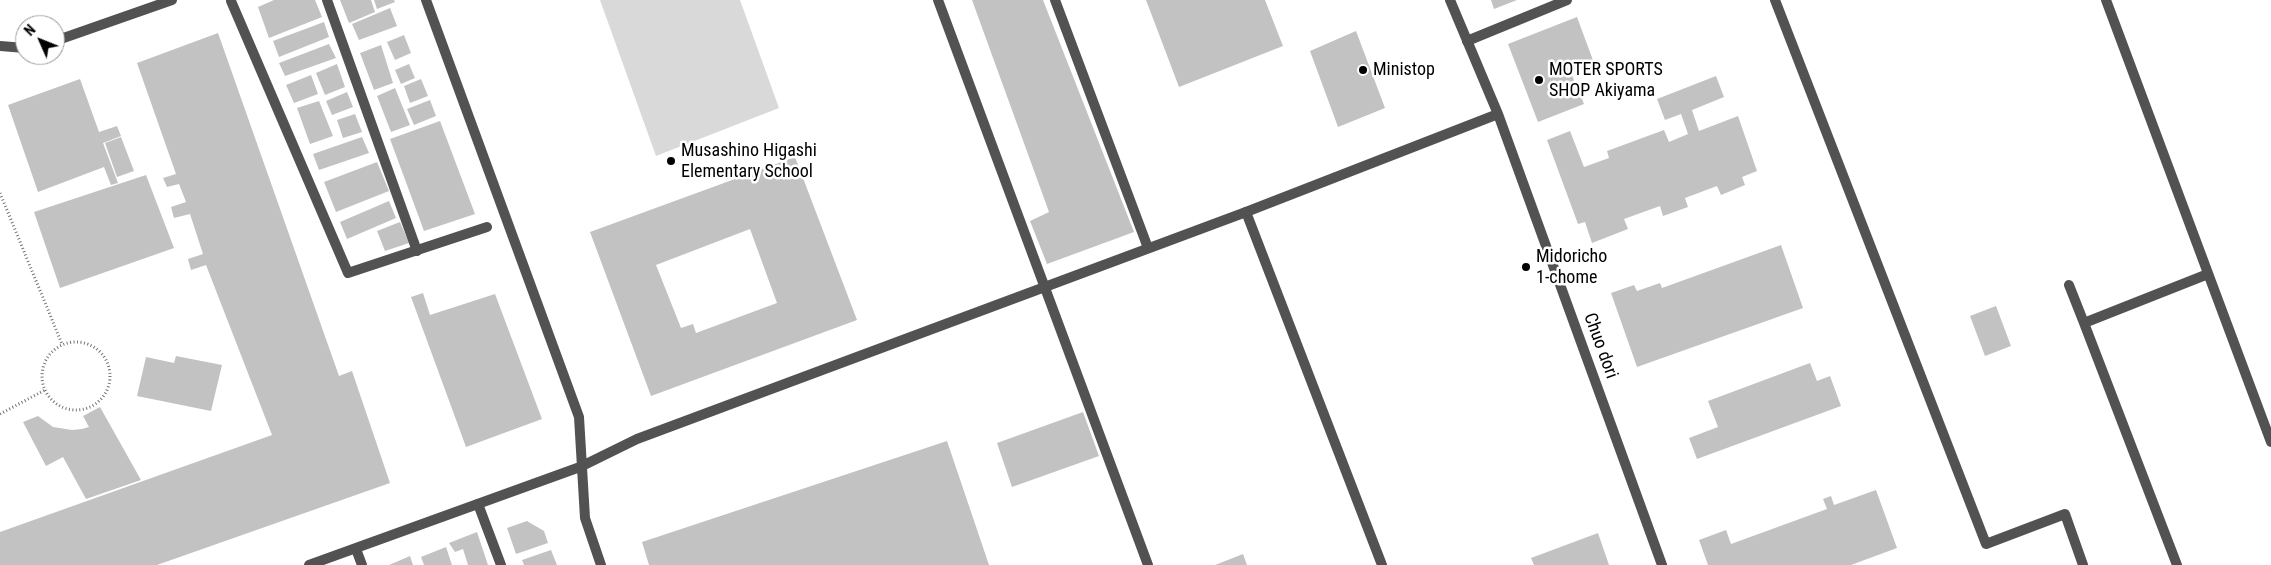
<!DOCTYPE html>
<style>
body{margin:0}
#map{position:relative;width:2271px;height:565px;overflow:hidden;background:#fff;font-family:"Roboto Condensed",sans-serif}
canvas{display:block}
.north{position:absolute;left:15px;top:15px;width:50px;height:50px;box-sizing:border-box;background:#fff;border:1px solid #999;border-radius:50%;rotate:314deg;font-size:14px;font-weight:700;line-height:20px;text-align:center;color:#000}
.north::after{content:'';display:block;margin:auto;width:18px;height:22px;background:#000;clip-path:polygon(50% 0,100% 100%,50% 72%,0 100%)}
</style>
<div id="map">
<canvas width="2271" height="565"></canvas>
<div class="north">N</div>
</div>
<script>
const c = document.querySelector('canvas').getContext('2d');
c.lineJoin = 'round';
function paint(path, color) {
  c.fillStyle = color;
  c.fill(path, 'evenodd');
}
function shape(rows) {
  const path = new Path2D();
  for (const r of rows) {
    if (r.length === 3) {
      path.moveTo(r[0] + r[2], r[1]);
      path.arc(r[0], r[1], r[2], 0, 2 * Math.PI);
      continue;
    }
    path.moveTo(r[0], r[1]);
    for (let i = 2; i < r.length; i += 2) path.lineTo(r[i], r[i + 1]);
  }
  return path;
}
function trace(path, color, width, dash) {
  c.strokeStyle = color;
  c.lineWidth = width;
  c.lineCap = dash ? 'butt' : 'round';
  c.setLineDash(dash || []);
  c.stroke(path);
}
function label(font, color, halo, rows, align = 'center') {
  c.font = font + ' "Roboto Condensed",sans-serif';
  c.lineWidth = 5;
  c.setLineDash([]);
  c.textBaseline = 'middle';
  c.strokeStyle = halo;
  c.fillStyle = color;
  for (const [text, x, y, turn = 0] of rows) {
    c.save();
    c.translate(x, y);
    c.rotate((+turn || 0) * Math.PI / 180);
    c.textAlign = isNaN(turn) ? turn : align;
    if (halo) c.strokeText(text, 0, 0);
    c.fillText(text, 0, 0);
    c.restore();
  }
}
paint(shape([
 [600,0,740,0,779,108,656,156]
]), '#d9d9d9');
paint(shape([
 [274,0,315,0,322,17,269,38,258,7],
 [340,0,371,0,375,12,349,23],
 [374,0,394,0,395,2,377,9],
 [972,0,1043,0,1134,232,1047,264,1030,221,1049,212],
 [1146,0,1265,0,1283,46,1179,87],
 [1491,0,1517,0,1494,9],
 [390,8,397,26,359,40,352,24],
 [1577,17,1594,63,1571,73,1584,104,1538,122,1508,44],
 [324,22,329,37,279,57,273,41],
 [1356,31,1385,108,1338,127,1310,51],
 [218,33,339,376,352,371,390,483,157,565,0,565,0,532,272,435,206,265,191,270,188,259,203,254,190,214,174,218,171,207,186,202,179,184,167,187,163,178,176,174,137,63],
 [404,35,411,53,395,60,387,42],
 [329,44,336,58,285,76,279,63],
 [381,45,393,83,374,90,360,53],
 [337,64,345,87,325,95,316,73],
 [409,64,415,78,401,84,395,70],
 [311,75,318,94,294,103,286,85],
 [1716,76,1724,97,1692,110,1699,131,1738,116,1757,171,1742,177,1745,185,1721,195,1717,186,1685,198,1688,207,1663,216,1660,206,1624,219,1628,229,1592,243,1585,222,1578,224,1547,140,1570,131,1584,167,1609,158,1607,151,1664,130,1669,142,1688,134,1681,114,1665,120,1657,99],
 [80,79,99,132,117,126,121,136,103,143,118,183,111,185,104,167,38,192,8,105],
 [421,79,428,96,410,103,404,86],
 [395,88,410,125,391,132,377,96],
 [347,92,353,107,332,115,326,101],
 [430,100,436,116,414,125,407,109],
 [319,101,333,136,310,144,297,108],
 [355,114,362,132,343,138,337,120],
 [440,121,475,214,424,231,390,139],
 [121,137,134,171,117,177,105,143],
 [362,137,369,153,319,170,313,154],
 [795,157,857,320,651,396,590,232],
 [750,229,777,303,696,333,693,324,681,328,656,265],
 [377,162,389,191,336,212,324,182],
 [146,175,174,248,60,288,34,212],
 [389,201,396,218,347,239,340,222],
 [400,222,409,243,385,251,377,231],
 [1781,245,1803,308,1637,367,1611,293,1634,285,1637,291,1660,283,1662,288],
 [423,293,430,315,495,294,542,419,466,447,411,297],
 [1996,306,2011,346,1985,356,1970,316],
 [176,356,222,365,211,411,137,396,146,357,174,363],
 [1810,363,1817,381,1830,376,1841,406,1697,459,1689,438,1718,427,1708,401],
 [100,407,141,480,86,499,63,457,46,466,23,422,38,416,53,427,72,430,82,429,89,427,83,416],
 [1083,412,1099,456,1012,487,997,443],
 [947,441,989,565,649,565,642,542],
 [1876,490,1897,548,1851,565,1708,565,1699,540,1726,530,1731,544,1827,509,1823,499,1831,496,1834,505],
 [527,521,544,531,548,543,516,554,507,528],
 [477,532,488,565,468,565,463,549,455,552,449,543],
 [1598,533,1609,565,1534,565,1531,558],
 [446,547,452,565,424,565,421,557],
 [551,550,557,565,524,565,522,560],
 [1243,554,1247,565,1215,565],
 [410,556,413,565,389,565]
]), '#c2c2c2');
trace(shape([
 [0,193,62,344],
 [76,376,34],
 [0,414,45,390]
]), '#747474', 3, [1, 2.5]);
trace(shape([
 [327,0,417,251]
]), '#525252', 10);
trace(shape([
 [231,1,348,273,487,227],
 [478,504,501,565]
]), '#525252', 10);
trace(shape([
 [938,0,1148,565],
 [1055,0,1148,248],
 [1775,0,1986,544,2065,514,2083,565],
 [2106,0,2271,442],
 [1467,41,1567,0],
 [1246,212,1382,565],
 [2069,285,2084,323],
 [356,549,362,565],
 [2177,565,2084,323,2208,274]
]), '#525252', 10);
trace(shape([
 [426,0,579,417,585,518,601,565],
 [1450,0,1498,114,1662,565],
 [55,41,172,0],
 [0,46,25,48],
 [309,565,580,467,637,439,1246,212,1498,114]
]), '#525252', 10);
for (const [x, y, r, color] of [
 [1363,70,5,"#000"],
 [1539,80,5,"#000"],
 [671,161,5,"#000"],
 [1526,267,5,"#000"]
]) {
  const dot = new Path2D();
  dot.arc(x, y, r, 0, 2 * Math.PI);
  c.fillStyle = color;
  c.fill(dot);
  trace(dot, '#fff', 2);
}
label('18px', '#000', '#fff', [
 ["Ministop",1373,70],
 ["MOTER SPORTS",1549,70],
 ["SHOP Akiyama",1549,91],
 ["Musashino Higashi",681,151],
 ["Elementary School",681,172],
 ["Midoricho",1536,257],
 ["1-chome",1536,278]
], 'left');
label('18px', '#000', '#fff', [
 ["Chuo dori",1600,346,70]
]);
</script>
